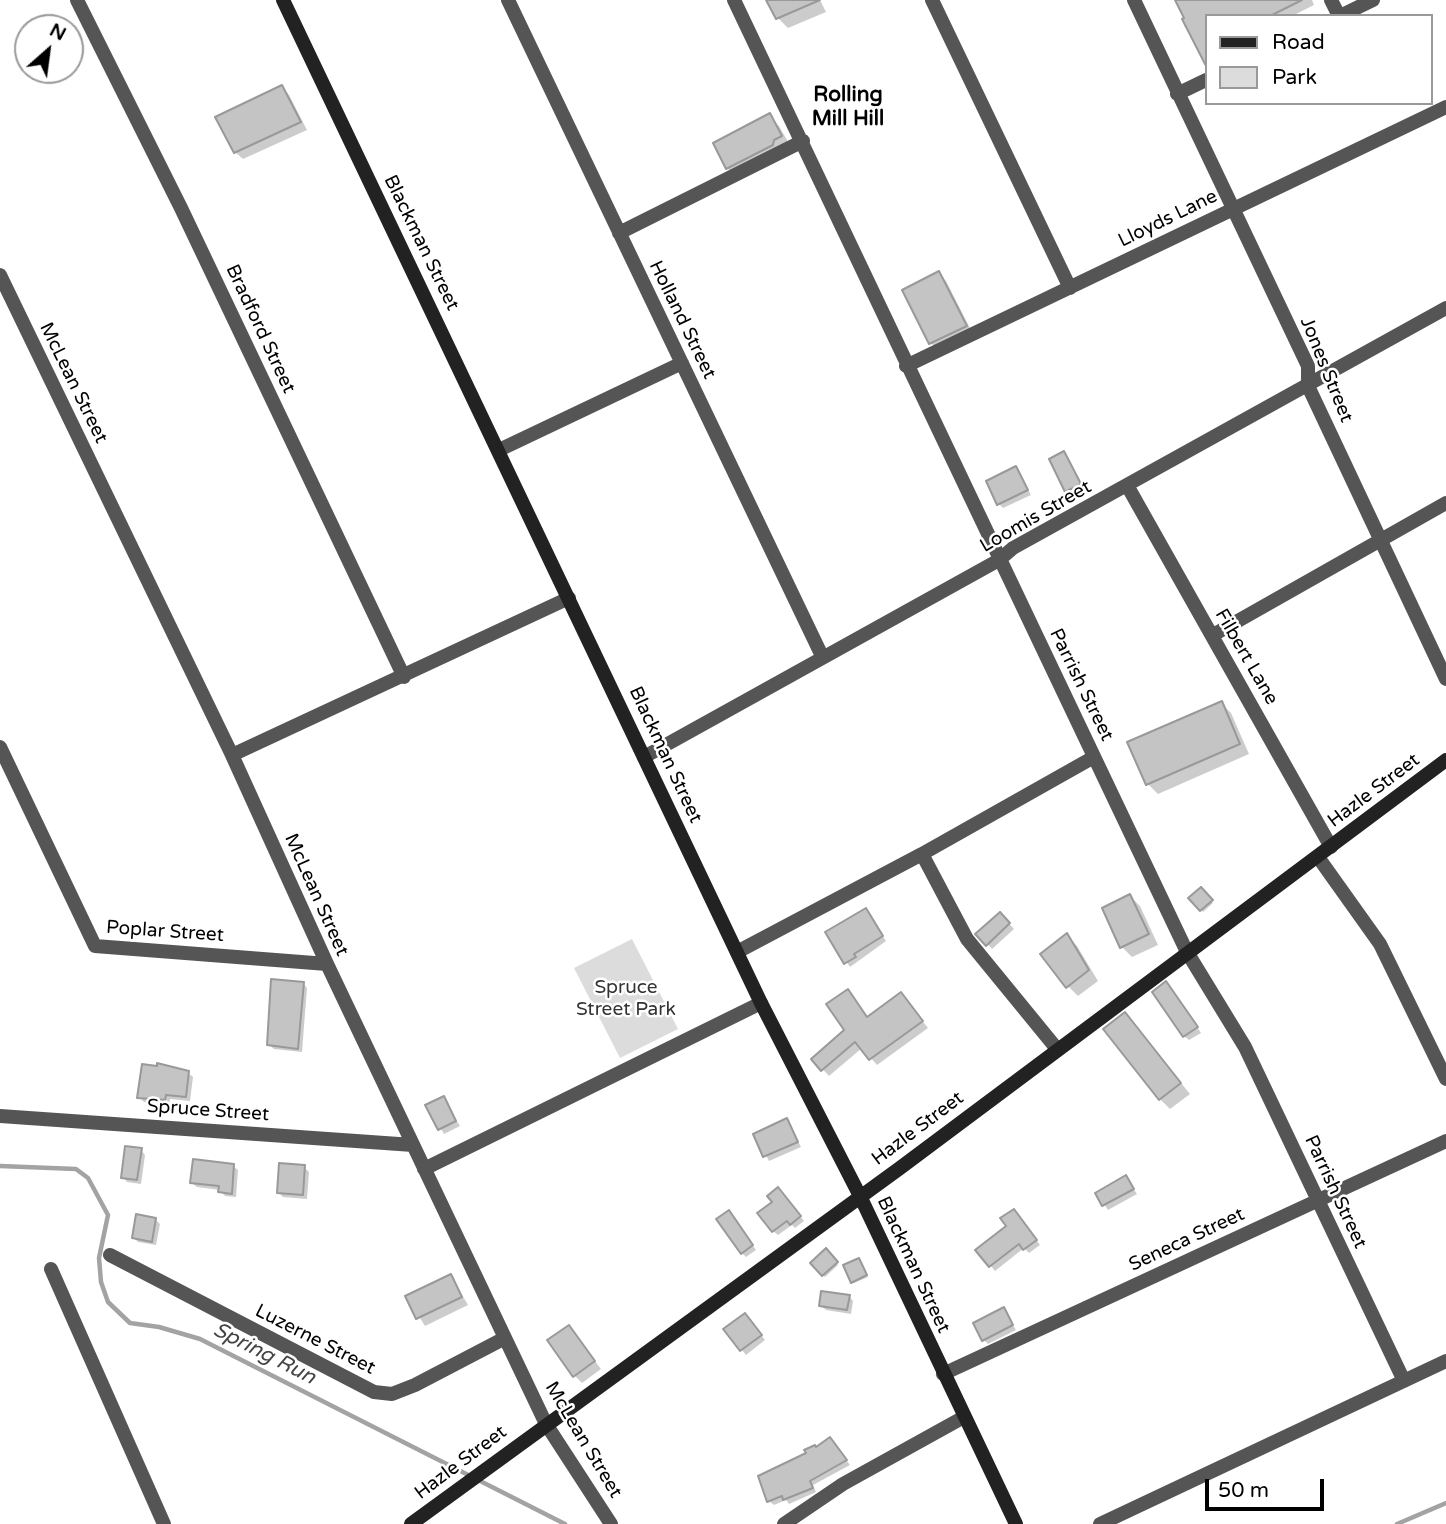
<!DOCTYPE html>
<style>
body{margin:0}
#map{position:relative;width:1446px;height:1524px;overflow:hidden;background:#fff;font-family:"Varela Round",sans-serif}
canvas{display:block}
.legend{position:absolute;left:1205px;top:14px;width:228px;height:91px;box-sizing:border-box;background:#fff;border:2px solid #999;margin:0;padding:9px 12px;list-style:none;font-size:21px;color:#000}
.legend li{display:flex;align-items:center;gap:14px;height:35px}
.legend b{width:35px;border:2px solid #999}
.north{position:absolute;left:14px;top:14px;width:70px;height:70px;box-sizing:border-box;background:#fff;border:2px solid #999;border-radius:50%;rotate:28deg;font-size:19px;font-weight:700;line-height:28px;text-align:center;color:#000}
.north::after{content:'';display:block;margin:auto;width:24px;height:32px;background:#000;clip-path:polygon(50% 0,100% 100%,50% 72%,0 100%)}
.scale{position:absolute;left:1205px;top:1479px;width:119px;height:32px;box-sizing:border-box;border:4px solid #000;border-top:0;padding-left:9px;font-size:21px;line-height:24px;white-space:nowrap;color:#000;-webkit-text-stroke:5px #fff;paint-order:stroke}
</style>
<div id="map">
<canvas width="1446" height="1524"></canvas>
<ul class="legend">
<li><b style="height:9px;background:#222"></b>Road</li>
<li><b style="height:19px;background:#dcdcdc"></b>Park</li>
</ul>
<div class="north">N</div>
<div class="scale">50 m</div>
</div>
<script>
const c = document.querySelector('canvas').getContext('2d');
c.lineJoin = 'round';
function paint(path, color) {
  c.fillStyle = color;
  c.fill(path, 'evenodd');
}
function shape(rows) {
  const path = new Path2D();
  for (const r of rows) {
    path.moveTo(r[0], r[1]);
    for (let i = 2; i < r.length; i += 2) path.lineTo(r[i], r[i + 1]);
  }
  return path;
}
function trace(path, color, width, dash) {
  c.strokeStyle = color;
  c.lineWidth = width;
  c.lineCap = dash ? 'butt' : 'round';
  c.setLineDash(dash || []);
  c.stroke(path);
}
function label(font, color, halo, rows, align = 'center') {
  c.font = font + ' "Varela Round",sans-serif';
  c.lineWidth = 5;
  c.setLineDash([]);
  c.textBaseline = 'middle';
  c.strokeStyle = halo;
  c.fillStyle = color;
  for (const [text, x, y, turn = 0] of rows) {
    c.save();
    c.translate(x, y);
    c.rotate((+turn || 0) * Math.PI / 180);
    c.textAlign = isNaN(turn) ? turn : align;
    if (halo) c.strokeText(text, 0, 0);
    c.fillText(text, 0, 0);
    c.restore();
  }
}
paint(shape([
 [632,939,678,1029,620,1058,574,968]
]), '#dcdcdc');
paint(shape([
 [768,0,820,0,826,12,788,28,778,18],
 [1176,0,1312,0,1314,5,1292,16,1206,16,1206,56,1189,32],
 [282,87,289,95,307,130,243,159,235,152],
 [769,116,779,126,791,147,738,178,727,168],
 [939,274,946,281,973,334,938,350,931,343],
 [1064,454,1084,489,1071,495,1066,491],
 [1016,468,1031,495,1003,508,999,504],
 [1221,703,1231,713,1249,754,1158,794,1148,784],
 [1201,889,1213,903,1203,912,1191,898],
 [1130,896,1140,906,1158,945,1132,957,1122,947],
 [866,910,886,941,850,967,827,932],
 [1000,914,1014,929,992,949,978,934],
 [1067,936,1077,946,1098,981,1078,996,1068,986],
 [303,983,307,988,302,1052,274,1049,269,1045],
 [1171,988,1201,1033,1189,1040,1184,1036],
 [848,992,868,1018,901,994,928,1028,877,1065,862,1048,829,1076,813,1059,846,1031],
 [1125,1014,1190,1094,1170,1109,1160,1099],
 [188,1073,193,1077,190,1101,170,1099,169,1104,144,1102,139,1097],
 [443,1098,460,1126,444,1134,428,1106],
 [787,1120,801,1147,769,1161,755,1134],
 [141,1150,145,1155,141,1184,127,1182,123,1177],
 [233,1166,238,1170,236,1197,225,1196,220,1190,197,1187,192,1183],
 [304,1167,309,1172,307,1199,283,1197,278,1192],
 [1126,1178,1137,1194,1108,1210,1097,1193],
 [783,1194,804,1221,795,1228,792,1225,778,1235,773,1231],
 [1018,1215,1040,1245,1029,1253,1024,1248,995,1271,978,1250,1009,1227],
 [733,1217,756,1250,746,1257,742,1253],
 [155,1219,160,1224,156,1245,138,1242,133,1237],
 [826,1251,838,1265,825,1277,812,1263],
 [860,1261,868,1277,854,1283,853,1282],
 [451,1276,468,1305,425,1326,407,1297],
 [849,1296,853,1301,851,1314,826,1310,821,1306],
 [1003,1310,1016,1330,988,1344,984,1340],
 [750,1320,765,1340,746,1355,726,1330],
 [569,1327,601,1369,582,1383,574,1375],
 [834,1444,850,1465,813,1485,816,1492,789,1504,786,1500,774,1505,769,1501]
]), '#0003');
trace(shape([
 [0,1166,76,1169,88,1178,108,1215,99,1258,101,1282,108,1302,130,1323,159,1327,200,1339,565,1524],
 [1397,1524,1446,1503]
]), '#a3a3a3', 4.5);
const building = shape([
 [766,0,820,0,776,19,766,0],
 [1175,0,1302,0,1270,16,1206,16,1206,66,1182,19,1184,18,1175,0],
 [282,85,301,122,234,153,215,117,282,85],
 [770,113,782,136,774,140,773,145,726,169,713,143,770,113],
 [939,271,967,326,929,344,902,290,939,271],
 [1064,451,1081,484,1065,492,1049,459,1064,451],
 [1016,466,1028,490,997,505,986,481,1016,466],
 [1222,701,1240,744,1146,785,1127,742,1222,701],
 [1201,887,1213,900,1200,911,1188,898,1201,887],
 [1130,894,1149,934,1120,948,1102,908,1130,894],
 [866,908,883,936,854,954,856,957,844,964,825,932,866,908],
 [1000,912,1010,923,986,946,975,934,1000,912],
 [1067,933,1089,970,1066,988,1040,954,1067,933],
 [271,979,304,982,298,1049,267,1045,271,979],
 [1166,981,1198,1027,1183,1037,1152,992,1166,981],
 [848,989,867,1017,901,992,923,1021,869,1060,855,1042,821,1071,811,1059,844,1030,826,1004,848,989],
 [1125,1012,1181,1083,1159,1100,1103,1029,1125,1012],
 [157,1063,189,1071,186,1097,166,1095,165,1100,137,1098,142,1064,157,1066,157,1063],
 [444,1096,456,1121,438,1130,425,1105,444,1096],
 [787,1118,798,1142,763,1157,753,1134,787,1118],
 [125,1146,142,1148,137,1180,121,1178,125,1146],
 [193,1159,234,1164,232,1194,218,1192,219,1186,190,1183,193,1159],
 [279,1163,305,1165,303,1195,277,1193,279,1163],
 [1126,1175,1134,1189,1102,1206,1095,1193,1126,1175],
 [778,1187,801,1216,790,1225,787,1221,772,1232,757,1213,772,1202,767,1196,778,1187],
 [1014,1209,1037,1240,1023,1250,1019,1244,989,1267,975,1250,1006,1226,1000,1218,1014,1209],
 [729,1210,753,1245,741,1254,716,1219,729,1210],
 [136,1214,156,1218,152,1242,132,1238,136,1214],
 [826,1248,838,1262,822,1276,810,1263,826,1248],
 [859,1258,867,1275,851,1283,843,1265,859,1258],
 [451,1274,462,1297,416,1319,405,1296,451,1274],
 [821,1291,850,1295,847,1310,819,1306,821,1291],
 [1004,1307,1013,1325,982,1341,973,1323,1004,1307],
 [745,1313,762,1335,740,1351,723,1329,745,1313],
 [569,1325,595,1361,573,1377,547,1340,569,1325],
 [830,1437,847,1460,810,1481,813,1488,783,1500,782,1496,767,1502,758,1476,806,1453,804,1450,815,1445,816,1447,830,1437]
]);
paint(building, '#c4c4c4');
trace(building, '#999', 2);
trace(shape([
 [77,0,181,208,404,677],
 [508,0,822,656],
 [734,0,1187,952,1245,1047,1404,1381],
 [932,0,1070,288],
 [1134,0,1308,366,1308,386,1446,679],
 [1331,0,1339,16],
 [1340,16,1373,0],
 [1177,94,1206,80],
 [619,233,803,141],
 [0,275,232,755,327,964,546,1424,611,1524],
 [906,366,1446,107],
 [499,450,682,363],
 [1128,487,1331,847],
 [1213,635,1446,503],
 [0,747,95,946,327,964],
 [232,755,569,598],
 [644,757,999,560,1013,548,1446,308],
 [922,854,967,939,1057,1049],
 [1318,857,1380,944,1446,1079],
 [737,952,922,854,1094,757],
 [0,1116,413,1145],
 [424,1169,761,1003],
 [110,1255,374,1392,392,1394,415,1385,505,1338],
 [51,1269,164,1524],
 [943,1374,1446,1141],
 [784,1524,843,1484,964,1417],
 [1100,1524,1446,1361]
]), '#555', 14);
trace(shape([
 [283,0,761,1003,860,1196,1016,1524],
 [411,1524,900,1168,1446,760]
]), '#222', 14);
label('19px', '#000', '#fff', [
 ["Lloyds Lane",1168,219,-26],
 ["Blackman Street",421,243,64],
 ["Holland Street",682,320,64],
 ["Bradford Street",260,329,65],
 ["Jones Street",1326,370,68],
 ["McLean Street",73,383,64],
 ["Loomis Street",1036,517,-30],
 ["Filbert Lane",1246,657,60],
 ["Parrish Street",1081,685,64],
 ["Blackman Street",665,755,65],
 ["Hazle Street",1374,791,-37],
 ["McLean Street",316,895,66],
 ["Poplar Street",165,932,4],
 ["Spruce Street",208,1111,4],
 ["Hazle Street",918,1129,-37],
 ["Parrish Street",1335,1192,65],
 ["Seneca Street",1187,1240,-25],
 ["Blackman Street",913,1265,65],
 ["Luzerne Street",315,1340,27],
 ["McLean Street",583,1440,59],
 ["Hazle Street",461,1463,-37]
]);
label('19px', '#333', '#fff', [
 ["Spruce",626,988],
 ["Street Park",626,1010]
]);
label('bold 21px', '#000', '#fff', [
 ["Rolling",848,95],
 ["Mill Hill",848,119]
]);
label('italic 21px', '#444', '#fff', [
 ["Spring Run",264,1354,27]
]);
</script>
